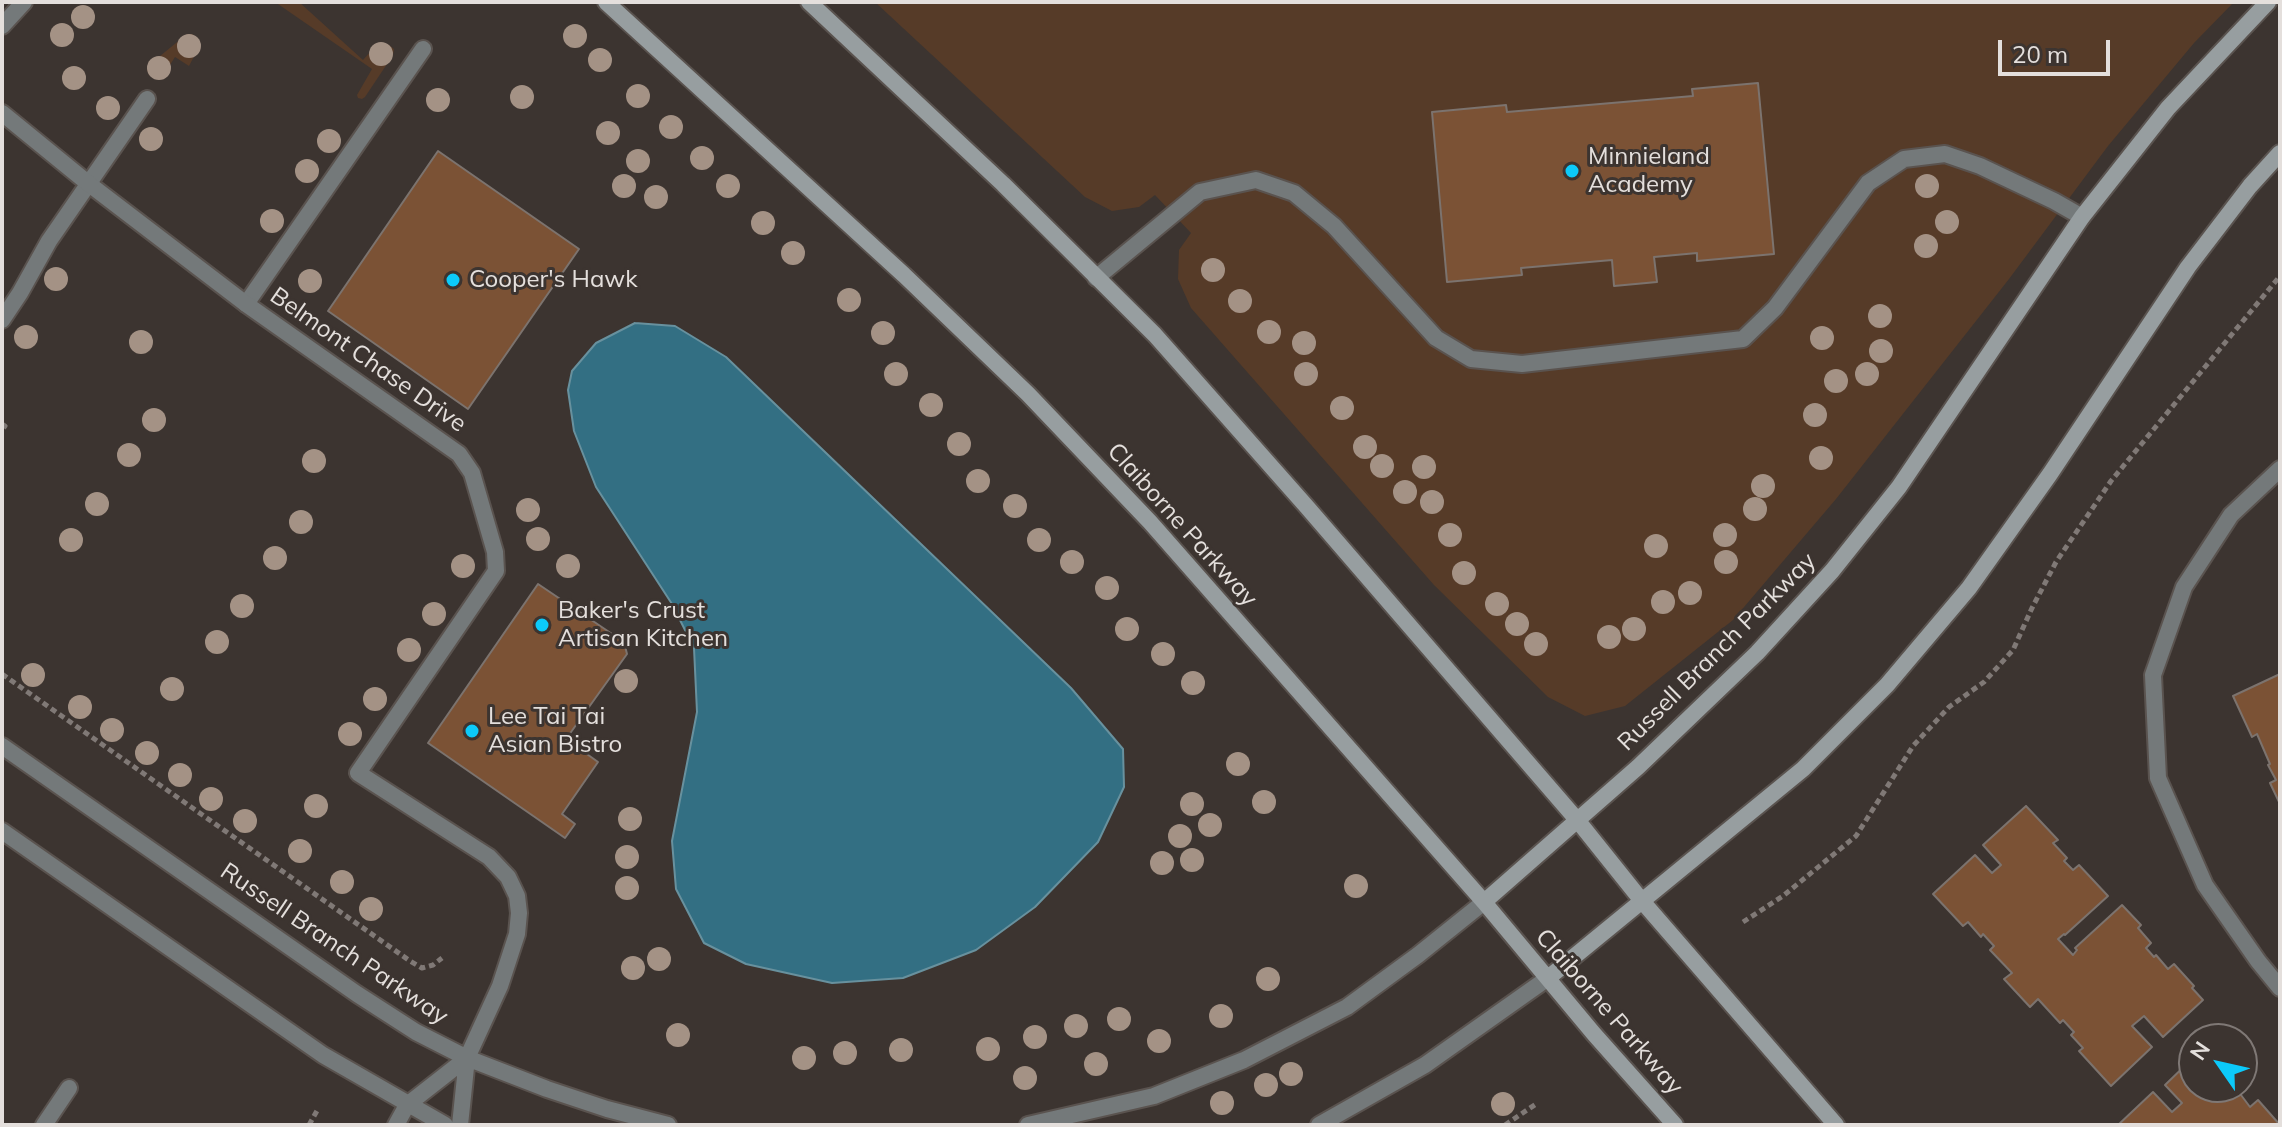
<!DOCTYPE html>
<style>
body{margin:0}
#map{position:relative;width:2282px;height:1127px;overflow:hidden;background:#3c3430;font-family:Mulish,sans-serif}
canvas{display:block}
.frame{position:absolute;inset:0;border:4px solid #e4dfdc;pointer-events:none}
.north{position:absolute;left:2178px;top:1023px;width:80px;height:80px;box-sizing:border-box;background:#3c3430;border:2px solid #7f7875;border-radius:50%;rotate:304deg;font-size:22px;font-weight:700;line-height:32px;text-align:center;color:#e4dfdc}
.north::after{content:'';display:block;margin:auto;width:28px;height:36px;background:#0ccafa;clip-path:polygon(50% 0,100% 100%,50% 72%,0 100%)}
.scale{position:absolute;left:1998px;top:40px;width:112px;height:36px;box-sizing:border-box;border:4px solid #e4dfdc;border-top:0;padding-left:10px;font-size:24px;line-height:28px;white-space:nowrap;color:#e4dfdc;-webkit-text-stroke:6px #3c3430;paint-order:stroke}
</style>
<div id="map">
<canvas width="2282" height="1127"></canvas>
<div class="frame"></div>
<div class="north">N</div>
<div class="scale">20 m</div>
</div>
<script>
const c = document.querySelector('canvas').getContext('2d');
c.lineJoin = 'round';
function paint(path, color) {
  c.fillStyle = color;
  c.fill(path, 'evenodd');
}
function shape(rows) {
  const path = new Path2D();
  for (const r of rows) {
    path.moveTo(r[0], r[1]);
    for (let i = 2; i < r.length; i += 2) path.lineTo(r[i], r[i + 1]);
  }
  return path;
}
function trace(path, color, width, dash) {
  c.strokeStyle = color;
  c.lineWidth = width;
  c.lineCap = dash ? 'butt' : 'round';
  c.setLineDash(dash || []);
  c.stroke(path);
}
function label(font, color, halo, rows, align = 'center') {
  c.font = font + ' Mulish,sans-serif';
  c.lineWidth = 6;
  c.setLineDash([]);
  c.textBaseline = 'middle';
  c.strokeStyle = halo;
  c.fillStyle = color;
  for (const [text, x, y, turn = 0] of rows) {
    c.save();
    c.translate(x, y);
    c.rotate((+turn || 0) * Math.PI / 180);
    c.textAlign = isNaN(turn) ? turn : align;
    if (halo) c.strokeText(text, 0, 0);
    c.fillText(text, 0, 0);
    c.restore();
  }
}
paint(shape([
 [275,2,299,2,363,60,378,43,389,45,394,49,393,55,365,97,362,99,358,98,357,95,372,69],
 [875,2,2234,2,2194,43,2108,146,2009,279,1836,499,1733,620,1625,706,1585,716,1548,697,1434,585,1191,308,1178,279,1179,250,1191,233,1155,195,1139,207,1112,211,1085,197],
 [187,34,192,34,199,40,199,47,189,66,175,57,163,76,158,79,149,75,147,70,149,65]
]), '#563b28');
const water = shape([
 [635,323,675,326,726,357,1071,688,1123,749,1124,787,1098,842,1035,907,976,950,903,978,832,983,746,964,704,943,676,889,672,841,697,712,694,648,672,604,596,487,574,431,568,390,572,371,596,343,635,323]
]);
paint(water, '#336f83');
trace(water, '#68919e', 2);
const building = shape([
 [1758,83,1774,254,1697,261,1697,253,1654,257,1657,282,1614,286,1612,260,1521,268,1522,275,1447,282,1432,112,1506,105,1507,112,1693,96,1692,89,1758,83],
 [438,151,579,249,468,409,328,311,438,151],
 [538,584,624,642,627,654,566,739,598,762,562,814,575,824,565,838,428,743,538,584],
 [2280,674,2280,804,2270,783,2276,780,2268,765,2270,764,2257,734,2252,737,2233,696,2280,674],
 [2026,806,2058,840,2053,843,2067,858,2064,861,2073,870,2079,865,2108,896,2065,935,2064,934,2058,939,2073,955,2077,950,2075,948,2122,905,2141,925,2138,928,2151,943,2146,948,2154,957,2156,955,2168,969,2174,964,2194,986,2192,988,2203,1000,2163,1037,2144,1016,2132,1026,2152,1047,2111,1086,2079,1051,2083,1048,2071,1035,2074,1032,2063,1020,2060,1023,2038,999,2030,1007,2004,979,2012,973,1990,950,1994,946,1983,934,1981,937,1968,922,1963,926,1933,894,1975,855,1992,873,2001,865,1983,845,2026,806],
 [2194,1057,2194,1087,2235,1087,2250,1107,2258,1100,2280,1125,2118,1125,2153,1092,2172,1112,2182,1103,2165,1085,2194,1057]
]);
paint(building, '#7b5235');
trace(building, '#7c736e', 2);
const lane = shape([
 [1096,278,1200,192,1256,180,1294,193,1334,226,1436,338,1471,359,1522,364,1743,339,1775,308,1868,183,1904,159,1945,154,1980,166,2054,201,2082,217],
 [246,304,423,49],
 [2,320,20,293,49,241,147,99]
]);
const street = shape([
 [2,26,24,2],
 [2,113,89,184,246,304,459,454,472,473,495,552,496,571,358,773,489,857,508,877,517,896,519,913,517,934,500,986,467,1058,460,1125],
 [2280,469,2231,515,2184,587,2153,675,2158,778,2205,885,2258,961,2280,988],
 [2,746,357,994,416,1032,467,1058,547,1089,607,1109,668,1125],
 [2,831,323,1055,445,1125],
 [44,1125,69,1088],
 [396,1125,407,1105,467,1058],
 [1028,1125,1154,1096,1244,1060,1347,1007,1418,955,1484,902],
 [1319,1125,1425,1065,1548,978]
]);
const secondary = shape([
 [606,2,904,275,1028,394,1150,522,1484,902,1594,1034,1675,1125],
 [809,2,1003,184,1155,335,1307,507,1578,821,1642,901,1836,1125],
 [1484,902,1638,767,1757,653,1832,571,1899,487,2082,217,2168,108,2268,2],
 [1548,978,1803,769,1887,685,1969,588,2050,474,2188,267,2250,186,2280,153]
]);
trace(lane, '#5a534f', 20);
trace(street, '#5a534f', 20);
trace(secondary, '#5a534f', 20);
trace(shape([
 [2,424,5,426,2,430],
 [2,674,410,961,422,968,433,965,442,958],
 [1743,922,1783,896,1856,836,1913,746,1949,707,1984,682,2013,650,2032,608,2056,562,2111,481,2280,276],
 [309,1125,318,1109],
 [1505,1125,1536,1104]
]), '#807976', 5, [6, 4]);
trace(lane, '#74797a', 16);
trace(street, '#74797a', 16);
trace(secondary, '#979ea0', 16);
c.fillStyle = '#a49285';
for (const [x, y] of [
 [83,17],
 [62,35],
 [575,36],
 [189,46],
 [381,54],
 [600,60],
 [159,68],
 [74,78],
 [638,96],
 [522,97],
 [438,100],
 [108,108],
 [671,127],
 [608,133],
 [151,139],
 [329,141],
 [702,158],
 [638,161],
 [307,171],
 [624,186],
 [728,186],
 [1927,186],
 [656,197],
 [272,221],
 [1947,222],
 [763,223],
 [1926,246],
 [793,253],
 [1213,270],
 [56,279],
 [310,281],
 [849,300],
 [1240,301],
 [1880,316],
 [1269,332],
 [883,333],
 [26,337],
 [1822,338],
 [141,342],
 [1304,343],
 [1881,351],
 [896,374],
 [1306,374],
 [1867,374],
 [1836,381],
 [931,405],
 [1342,408],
 [1815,415],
 [154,420],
 [959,444],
 [1365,447],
 [129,455],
 [1821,458],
 [314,461],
 [1382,466],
 [1424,467],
 [978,481],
 [1763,486],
 [1405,492],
 [1432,502],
 [97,504],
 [1015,506],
 [1755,509],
 [528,510],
 [301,522],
 [1450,535],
 [1725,535],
 [538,539],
 [71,540],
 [1039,540],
 [1656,546],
 [275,558],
 [1072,562],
 [1726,562],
 [463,566],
 [568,566],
 [1464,573],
 [1107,588],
 [1690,593],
 [1663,602],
 [1497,604],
 [242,606],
 [434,614],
 [1517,624],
 [1127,629],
 [1634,629],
 [1609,637],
 [217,642],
 [1536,644],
 [409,650],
 [1163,654],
 [33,675],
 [626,681],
 [1193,683],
 [172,689],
 [375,699],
 [80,707],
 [112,730],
 [350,734],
 [147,753],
 [1238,764],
 [180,775],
 [211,799],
 [1264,802],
 [1192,804],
 [316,806],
 [630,819],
 [245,821],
 [1210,825],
 [1180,836],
 [300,851],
 [627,857],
 [1192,860],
 [1162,863],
 [342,882],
 [1356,886],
 [627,888],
 [371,909],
 [659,959],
 [633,968],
 [1268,979],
 [1221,1016],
 [1119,1019],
 [1076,1026],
 [678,1035],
 [1035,1037],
 [1159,1041],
 [988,1049],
 [901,1050],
 [845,1053],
 [804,1058],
 [1096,1064],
 [1291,1074],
 [1025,1078],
 [1266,1085],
 [1222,1103],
 [1503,1104]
]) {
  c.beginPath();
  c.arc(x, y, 12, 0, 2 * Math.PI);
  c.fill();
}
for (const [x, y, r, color] of [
 [1572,171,8,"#0ccafa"],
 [453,280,8,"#0ccafa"],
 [542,625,8,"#0ccafa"],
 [472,731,8,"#0ccafa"]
]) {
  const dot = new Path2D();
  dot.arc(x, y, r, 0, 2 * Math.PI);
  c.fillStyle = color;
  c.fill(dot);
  trace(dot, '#3c3430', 3);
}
label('24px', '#e4dfdc', '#3c3430', [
 ["Minnieland",1588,157],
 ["Academy",1588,185],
 ["Cooper's Hawk",469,280],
 ["Baker's Crust",558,611],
 ["Artisan Kitchen",558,639],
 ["Lee Tai Tai",488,717],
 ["Asian Bistro",488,745]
], 'left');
label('24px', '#e4dfdc', '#3c3430', [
 ["Belmont Chase Drive",368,360,35],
 ["Claiborne Parkway",1182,525,48],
 ["Russell Branch Parkway",1717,652,-45],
 ["Russell Branch Parkway",334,944,34],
 ["Claiborne Parkway",1609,1012,49]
]);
</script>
